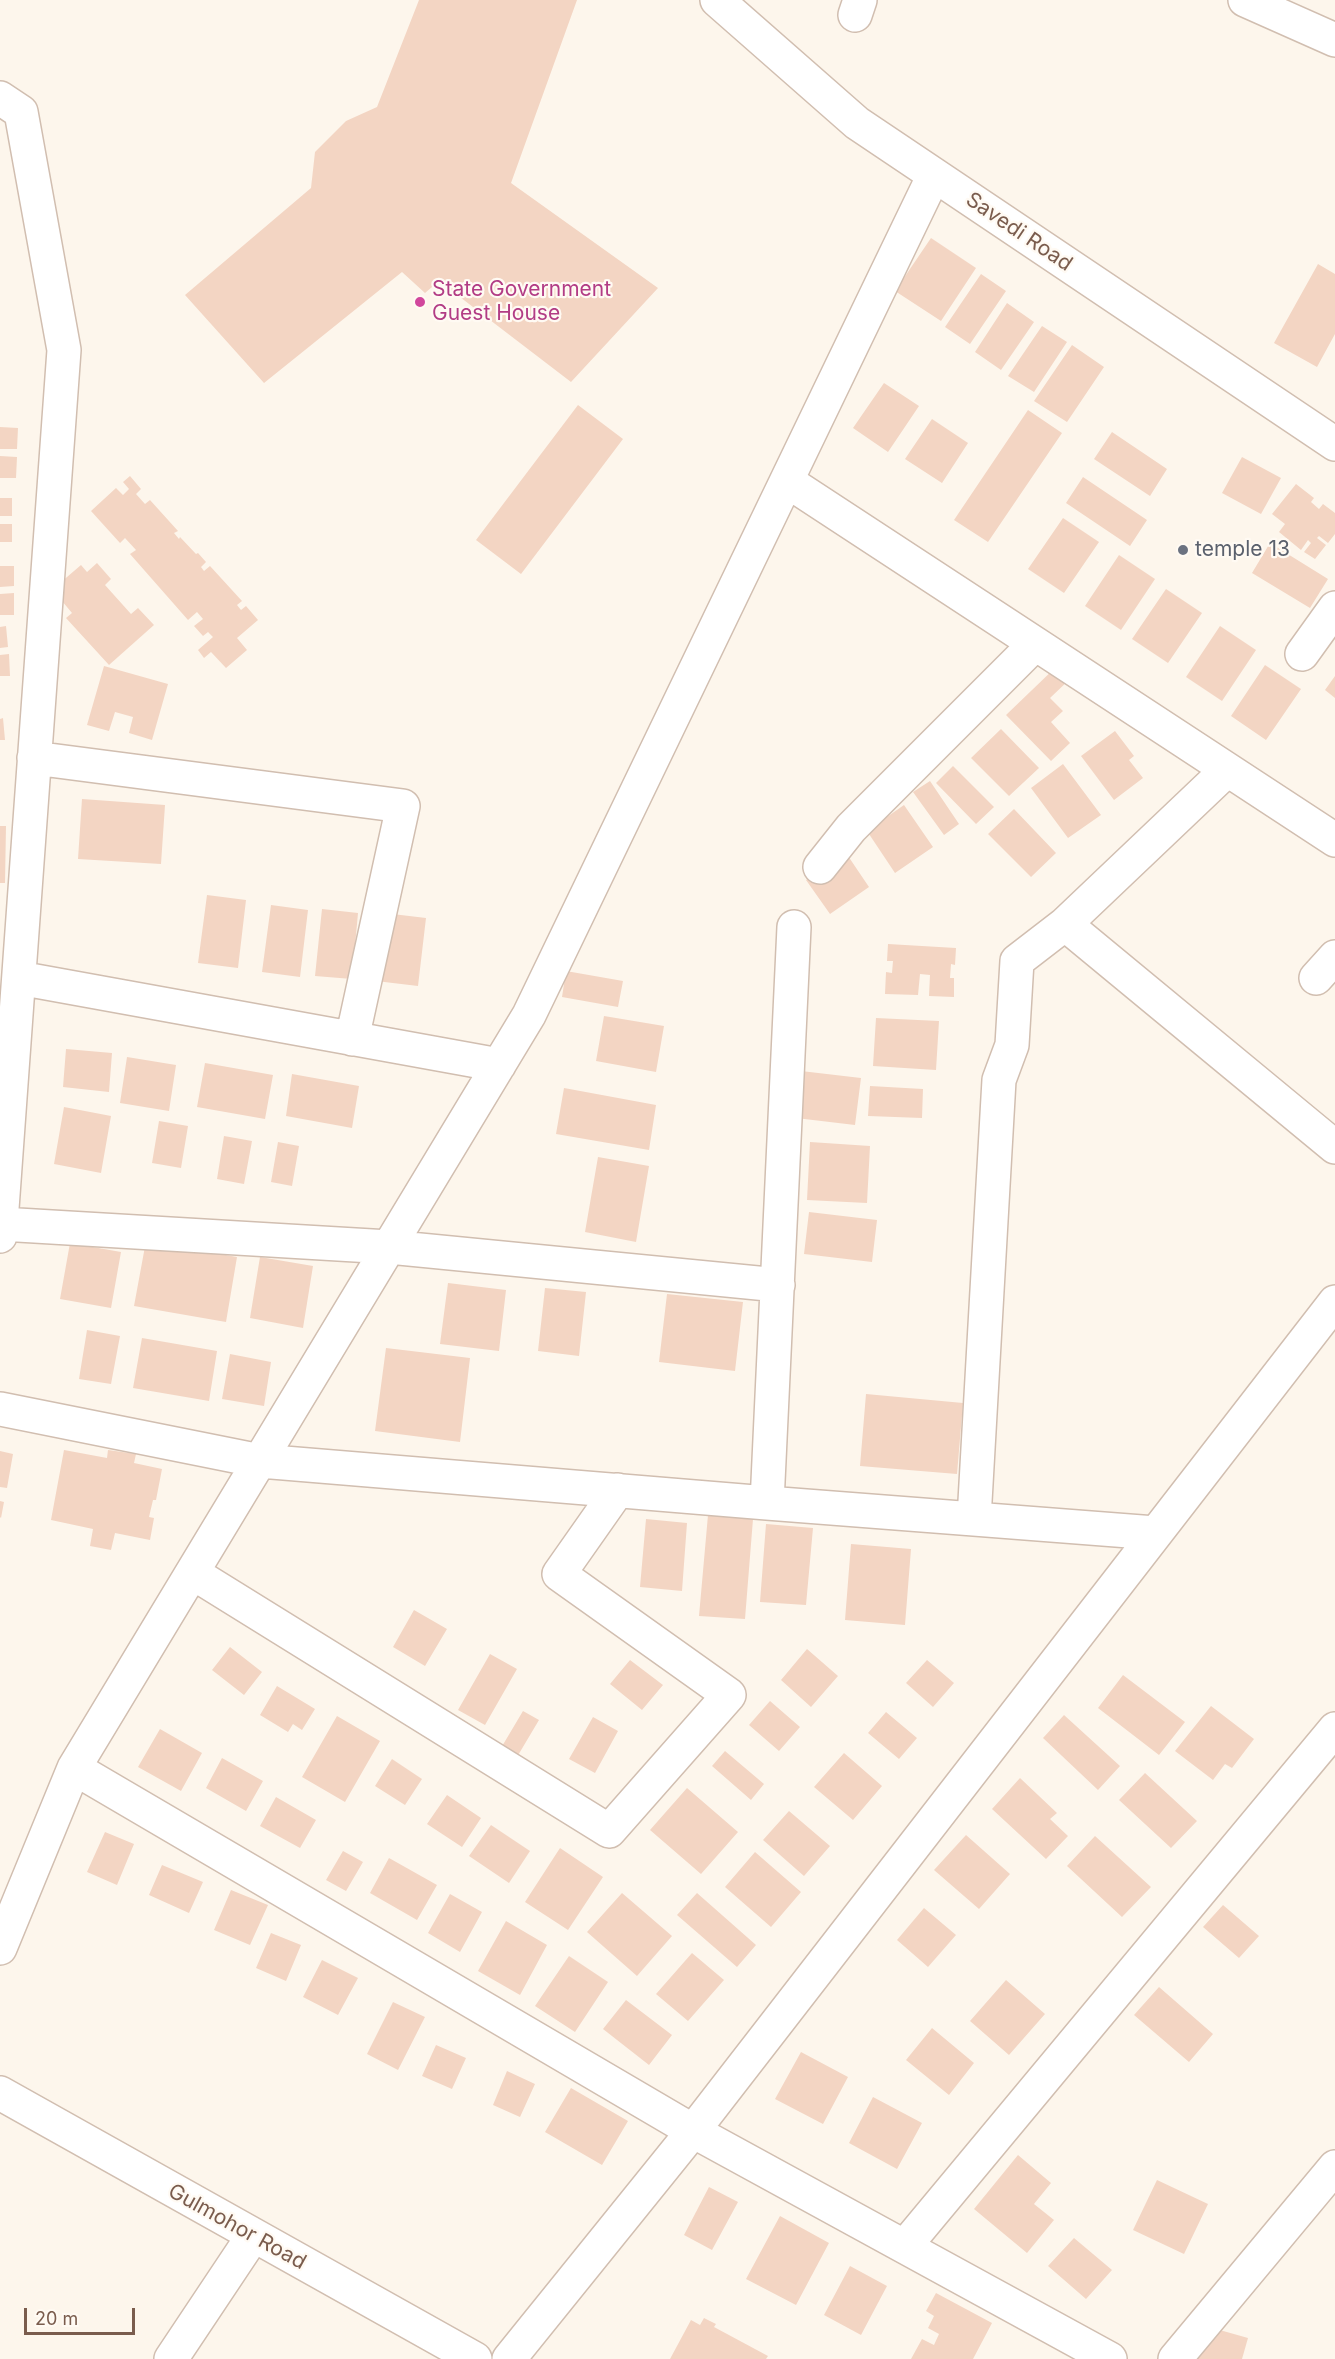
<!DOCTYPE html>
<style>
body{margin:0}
#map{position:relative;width:1335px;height:2359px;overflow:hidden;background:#fdf6ec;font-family:Inter,sans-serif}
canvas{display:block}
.scale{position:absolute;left:24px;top:2308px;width:111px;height:27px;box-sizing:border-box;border:3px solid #7a5c4d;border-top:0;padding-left:8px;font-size:18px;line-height:21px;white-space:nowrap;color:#7a5c4d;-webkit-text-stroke:4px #fffaf3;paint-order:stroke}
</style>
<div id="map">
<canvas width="1335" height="2359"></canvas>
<div class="scale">20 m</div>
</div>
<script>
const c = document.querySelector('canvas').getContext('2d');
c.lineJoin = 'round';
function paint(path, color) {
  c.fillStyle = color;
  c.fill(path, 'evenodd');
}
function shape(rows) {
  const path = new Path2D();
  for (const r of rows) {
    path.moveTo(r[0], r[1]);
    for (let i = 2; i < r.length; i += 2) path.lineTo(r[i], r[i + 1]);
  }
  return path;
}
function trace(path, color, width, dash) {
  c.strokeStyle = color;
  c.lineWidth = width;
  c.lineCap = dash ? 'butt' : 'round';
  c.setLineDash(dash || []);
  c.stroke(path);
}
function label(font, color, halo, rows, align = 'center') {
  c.font = font + ' Inter,sans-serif';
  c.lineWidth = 4.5;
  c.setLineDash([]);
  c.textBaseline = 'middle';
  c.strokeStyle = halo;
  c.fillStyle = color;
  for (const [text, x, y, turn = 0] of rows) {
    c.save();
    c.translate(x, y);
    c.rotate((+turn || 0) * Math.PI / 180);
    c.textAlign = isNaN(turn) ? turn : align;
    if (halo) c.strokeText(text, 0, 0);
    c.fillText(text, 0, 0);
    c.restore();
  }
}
paint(shape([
 [419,0,577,0,511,183,658,288,571,382,439,281,425,293,402,272,264,383,185,295,311,188,315,152,346,121,377,107],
 [931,238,976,268,941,321,895,291],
 [1318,264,1335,274,1335,334,1317,367,1274,343],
 [981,274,1006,291,970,344,945,327],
 [1007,303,1034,322,1001,370,975,352],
 [1042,326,1067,342,1034,392,1008,376],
 [1072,345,1104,367,1067,422,1034,401],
 [884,383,919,406,888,452,853,428],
 [578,405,623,439,521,574,476,540],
 [1028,410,1062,433,988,542,954,520],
 [932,419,968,443,942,483,905,459],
 [0,427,18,428,17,449,0,449],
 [1112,432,1167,469,1150,496,1094,459],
 [0,456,17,457,16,478,0,478],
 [1242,457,1281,478,1261,514,1222,493],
 [130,476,141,489,136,494,145,504,150,500,178,531,174,533,179,539,180,537,196,554,198,553,206,562,201,567,204,571,210,566,242,601,237,605,241,610,246,606,258,620,237,638,247,650,226,668,211,652,204,658,198,650,213,637,208,632,203,636,194,626,203,619,197,612,188,620,130,554,136,550,125,538,120,543,91,511,116,488,123,495,129,489,123,482],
 [1083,477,1147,520,1130,546,1066,503],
 [1296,484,1314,498,1311,502,1319,509,1323,504,1335,513,1335,534,1328,543,1319,536,1317,538,1326,545,1315,559,1304,552,1311,543,1308,540,1301,550,1279,532,1285,524,1272,514],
 [0,498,12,498,12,516,0,516],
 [1063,518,1099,542,1064,593,1028,569],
 [0,524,12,524,12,542,0,542],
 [1270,543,1328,579,1310,608,1252,573],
 [1119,555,1155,579,1121,630,1085,606],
 [97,563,111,579,105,585,131,614,138,608,154,625,109,665,66,618,72,613,62,601,46,595,81,565,87,572],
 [0,566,14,566,14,586,0,587],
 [1166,589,1202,613,1168,663,1132,639],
 [14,593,14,615,0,615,0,594],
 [6,626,8,647,0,648,0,627],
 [1220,626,1256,650,1222,701,1186,677],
 [9,654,10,676,0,676,0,655],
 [1265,665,1301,689,1266,740,1231,716],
 [104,666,168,684,152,740,129,733,133,717,115,712,109,731,87,725],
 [1057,666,1070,679,1050,698,1063,711,1051,722,1070,743,1051,761,1006,715],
 [1335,676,1335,698,1325,690],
 [3,718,5,740,0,740,0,719],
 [1001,729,1039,768,1009,796,971,758],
 [1115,731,1134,756,1129,760,1143,778,1114,800,1081,756],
 [1063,764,1101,815,1068,838,1031,788],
 [953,766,994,807,976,824,936,783],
 [930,781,959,824,944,835,913,792],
 [82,799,165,805,161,864,78,859],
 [904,805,933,847,895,873,867,831],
 [1014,809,1056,853,1031,877,988,834],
 [0,826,6,826,5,883,0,883],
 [846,853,869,887,830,914,806,880],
 [207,895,246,900,238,968,198,963],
 [271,905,308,910,300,977,262,972],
 [322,909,358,913,352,979,315,976],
 [384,913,426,918,418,986,376,981],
 [888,944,956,948,955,965,951,964,950,978,954,978,954,997,929,996,930,975,920,974,918,995,885,994,886,972,892,973,893,961,887,961],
 [566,971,623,981,618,1007,562,997],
 [604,1016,664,1026,656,1072,596,1061],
 [876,1018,939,1021,936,1070,873,1066],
 [66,1049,112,1053,109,1092,63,1087],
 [127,1057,176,1065,169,1111,120,1103],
 [205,1063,273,1075,265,1119,197,1107],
 [801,1071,861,1078,855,1125,796,1118],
 [292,1074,359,1086,352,1128,286,1116],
 [870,1086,923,1089,922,1118,868,1116],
 [564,1088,656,1105,649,1150,556,1134],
 [64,1107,111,1116,101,1173,54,1164],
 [159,1121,188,1126,181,1168,152,1163],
 [224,1136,252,1141,244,1184,217,1179],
 [278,1142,299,1146,292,1186,271,1182],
 [810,1142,870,1146,867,1203,807,1200],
 [598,1157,649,1166,636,1242,585,1232],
 [809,1212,877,1220,872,1262,804,1254],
 [146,1241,237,1257,226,1322,134,1306],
 [70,1243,121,1252,111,1308,60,1299],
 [260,1257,313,1266,303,1328,250,1318],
 [448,1283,506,1290,499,1351,440,1344],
 [545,1288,586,1292,579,1356,538,1351],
 [667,1294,743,1302,735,1371,659,1362],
 [87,1330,120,1336,111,1384,79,1379],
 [142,1338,217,1351,209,1401,133,1388],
 [386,1348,470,1358,460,1442,375,1431],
 [230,1354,271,1362,264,1406,222,1399],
 [866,1394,963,1403,957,1474,860,1466],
 [64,1450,107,1458,108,1450,136,1454,134,1463,162,1469,156,1500,153,1500,149,1517,154,1518,150,1540,115,1533,111,1550,90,1546,93,1529,51,1520],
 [0,1451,13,1454,7,1488,0,1487],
 [0,1501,4,1502,1,1518,0,1517],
 [708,1515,753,1519,745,1619,699,1616],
 [646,1519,687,1523,682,1591,640,1587],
 [766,1524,813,1528,806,1605,760,1602],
 [851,1544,911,1549,905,1625,845,1620],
 [414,1610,447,1629,425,1666,393,1647],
 [230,1647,262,1672,244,1695,212,1670],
 [807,1649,838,1676,811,1707,781,1680],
 [490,1654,517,1669,485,1725,458,1710],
 [630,1660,663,1685,642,1710,610,1684],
 [927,1660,954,1683,933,1707,906,1683],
 [1123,1675,1185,1722,1159,1755,1098,1708],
 [277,1686,315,1709,302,1730,293,1724,288,1732,260,1715],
 [770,1701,800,1727,779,1751,749,1725],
 [1211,1706,1254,1739,1232,1768,1225,1764,1213,1780,1175,1751],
 [523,1711,539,1720,517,1757,501,1748],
 [886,1712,917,1738,899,1759,868,1733],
 [1064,1715,1120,1766,1098,1790,1043,1738],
 [337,1716,380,1741,345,1802,302,1777],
 [593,1717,618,1731,595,1773,569,1759],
 [160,1729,202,1753,181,1791,138,1767],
 [725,1751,764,1784,751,1800,712,1766],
 [844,1753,882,1786,853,1820,814,1787],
 [222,1758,263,1781,246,1811,206,1788],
 [392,1759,422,1779,405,1805,375,1786],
 [1145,1773,1197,1821,1171,1848,1119,1800],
 [1020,1778,1057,1813,1050,1819,1068,1836,1046,1859,992,1809],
 [687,1788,738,1832,701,1874,650,1830],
 [447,1795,481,1818,462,1847,427,1824],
 [276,1797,316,1820,300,1848,260,1826],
 [789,1811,830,1846,804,1876,763,1840],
 [491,1825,530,1851,509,1883,469,1856],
 [105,1832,134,1844,117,1885,87,1872],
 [966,1835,1010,1874,979,1909,934,1870],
 [1095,1836,1151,1887,1122,1917,1067,1866],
 [560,1848,603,1877,568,1930,525,1902],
 [343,1851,363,1862,346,1891,326,1880],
 [755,1852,801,1892,771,1927,725,1887],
 [389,1858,437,1885,417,1920,370,1893],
 [162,1865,203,1882,189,1913,149,1895],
 [231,1890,268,1905,250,1945,214,1930],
 [622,1893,672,1936,637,1976,587,1932],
 [697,1893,756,1945,737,1967,677,1915],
 [450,1894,482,1912,460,1952,428,1933],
 [1223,1905,1259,1936,1239,1958,1203,1927],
 [924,1908,956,1935,928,1967,897,1940],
 [506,1921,547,1945,520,1995,478,1971],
 [271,1933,301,1945,286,1981,256,1968],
 [692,1953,724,1980,688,2021,656,1994],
 [569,1956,608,1982,575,2032,535,2006],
 [322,1960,358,1978,338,2015,303,1997],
 [1006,1980,1045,2014,1009,2055,970,2021],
 [1159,1987,1213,2034,1189,2062,1134,2015],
 [626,2000,672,2035,649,2065,603,2029],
 [393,2002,425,2017,398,2070,367,2054],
 [932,2028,974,2063,949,2095,906,2060],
 [436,2045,466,2058,452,2089,422,2076],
 [801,2052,848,2077,823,2124,775,2099],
 [507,2071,535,2084,520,2117,493,2105],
 [571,2088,628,2121,602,2165,545,2132],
 [873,2097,922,2123,897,2169,849,2143],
 [1018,2155,1051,2183,1034,2204,1054,2220,1027,2253,974,2209],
 [1157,2180,1208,2204,1184,2254,1133,2230],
 [709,2187,738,2202,712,2250,684,2235],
 [780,2216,829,2243,796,2305,746,2279],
 [1074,2238,1112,2270,1086,2299,1048,2266],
 [850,2266,887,2286,861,2335,824,2315],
 [936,2293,992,2323,973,2359,911,2359,922,2339,934,2345,939,2334,928,2328,934,2316,926,2311],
 [704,2318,716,2324,714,2327,768,2356,766,2359,670,2359,691,2320,700,2325],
 [1202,2325,1248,2338,1242,2359,1194,2359]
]), '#f3d5c3');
const minor = shape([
 [717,0,857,123,1335,444],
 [1245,0,1335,40],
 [855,15,860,0],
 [0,98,21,112,64,350,0,1236],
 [787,481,1335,840],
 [1302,654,1335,608],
 [34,758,403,806,352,1039],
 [1227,770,1065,924,1335,1147],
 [820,867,851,828,1035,644],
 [19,978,499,1065],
 [1316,978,1335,957],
 [1,1224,389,1247,778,1285],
 [0,1409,260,1461,767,1503,1155,1533],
 [767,1503,794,927],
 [974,1519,999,1080,1012,1045,1017,961,1065,924],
 [193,1573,609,1831,729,1695,559,1574,618,1490],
 [74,1768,693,2131,1110,2359],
 [0,1948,74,1768,529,1015,934,175],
 [0,2093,475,2359],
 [905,2246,1335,1729],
 [171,2359,253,2236],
 [509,2359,693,2131,1335,1302],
 [1175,2359,1335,2167]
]);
trace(minor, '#d1beb0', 36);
trace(minor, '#fff', 33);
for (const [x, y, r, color] of [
 [420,302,6,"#d1479c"],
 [1183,550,6,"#6b7280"]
]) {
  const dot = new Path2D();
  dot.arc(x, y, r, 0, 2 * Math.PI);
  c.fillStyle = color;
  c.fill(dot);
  trace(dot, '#fffaf3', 2);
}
label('21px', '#7a5c4d', '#fffaf3', [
 ["Savedi Road",1019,232,34],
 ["Gulmohor Road",237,2227,29]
]);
label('21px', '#b23c85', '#fffaf3', [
 ["State Government",432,290],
 ["Guest House",432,314]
], 'left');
label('21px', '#5b616d', '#fffaf3', [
 ["temple 13",1195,550]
], 'left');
</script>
